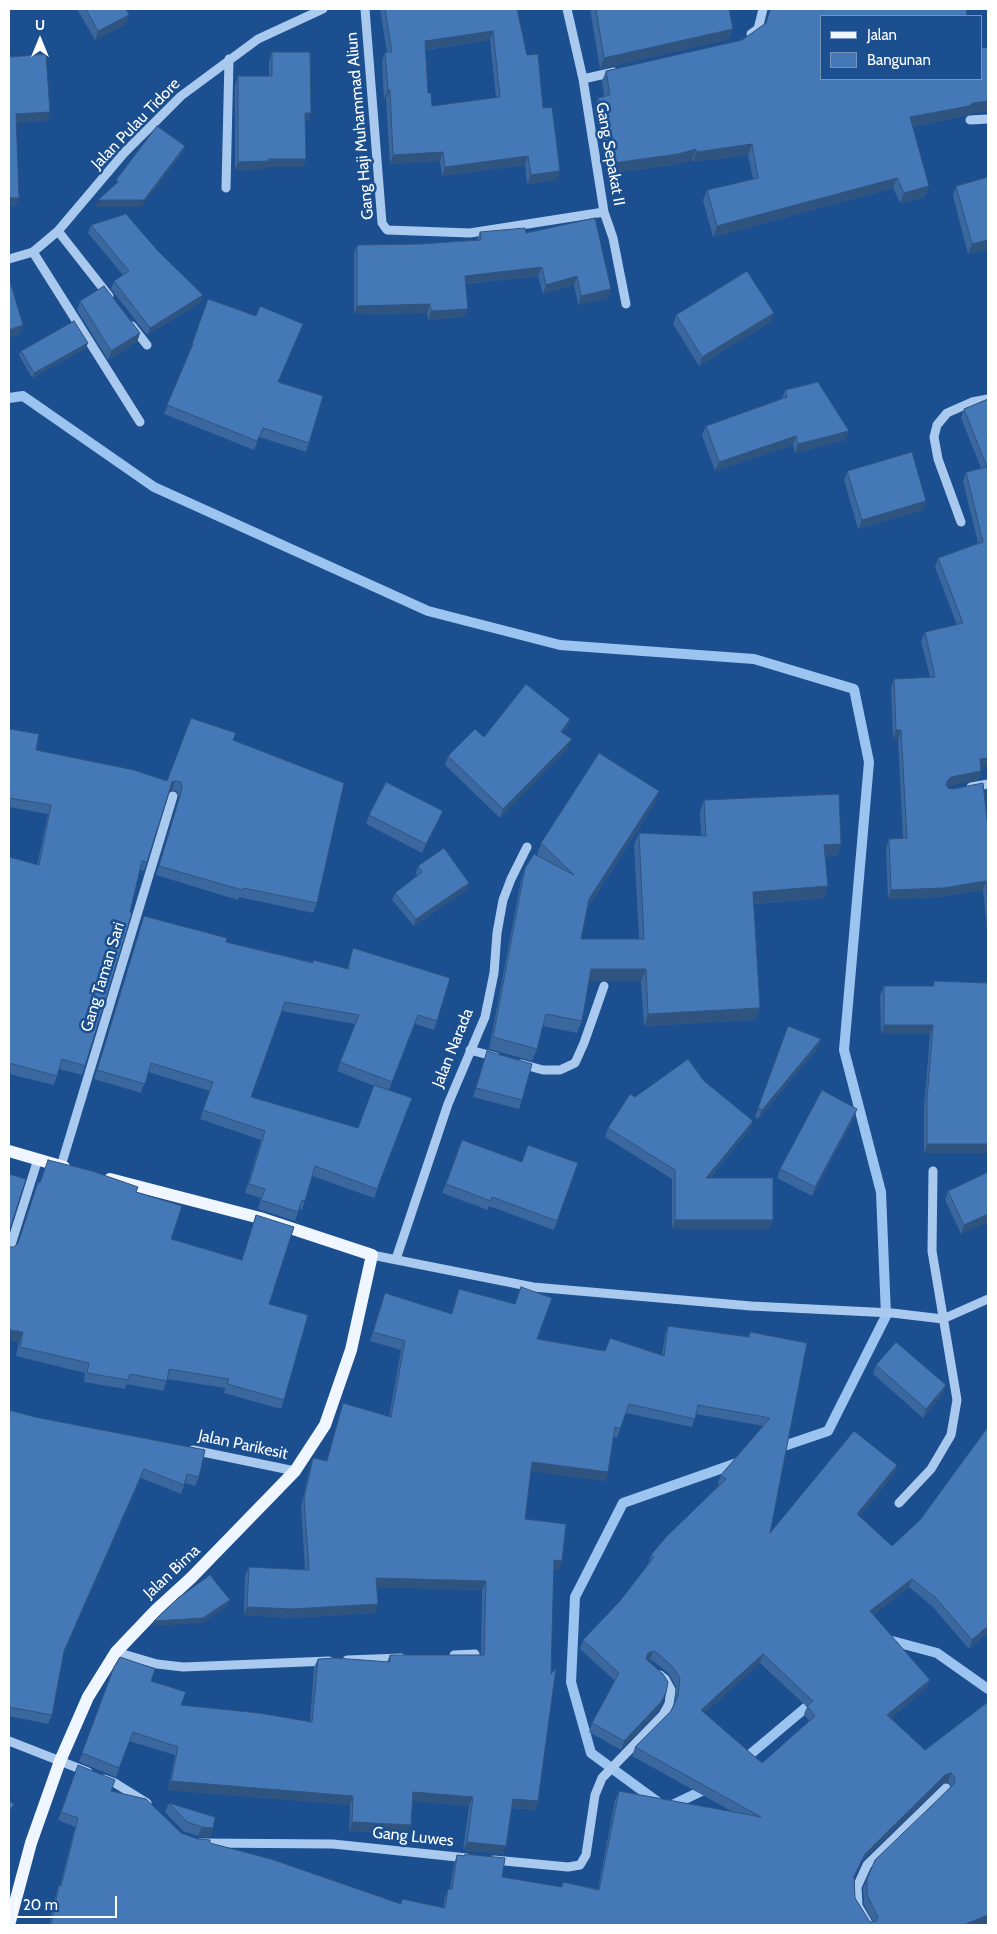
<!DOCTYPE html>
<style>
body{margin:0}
#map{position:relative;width:997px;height:1934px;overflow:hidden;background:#1b4f8f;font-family:Cabin,sans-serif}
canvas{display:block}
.frame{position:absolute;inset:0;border:10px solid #fff;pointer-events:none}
.legend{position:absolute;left:820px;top:15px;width:162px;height:65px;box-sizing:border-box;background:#1b4f8f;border:1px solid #7695bc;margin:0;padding:6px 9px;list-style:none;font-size:15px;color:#fff}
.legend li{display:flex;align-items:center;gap:10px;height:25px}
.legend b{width:25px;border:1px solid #7695bc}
.north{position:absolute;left:15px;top:15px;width:50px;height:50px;-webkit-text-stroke:4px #1b4f8f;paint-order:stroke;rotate:0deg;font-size:14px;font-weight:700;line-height:20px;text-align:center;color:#fff}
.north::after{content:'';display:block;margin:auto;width:18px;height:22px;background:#fff;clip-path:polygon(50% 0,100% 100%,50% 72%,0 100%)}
.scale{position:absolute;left:15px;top:1896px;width:102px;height:22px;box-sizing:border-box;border:2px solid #fff;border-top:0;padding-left:6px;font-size:15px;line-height:18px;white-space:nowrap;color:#fff;-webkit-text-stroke:4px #1b4f8f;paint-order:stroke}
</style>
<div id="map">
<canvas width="997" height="1934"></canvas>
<div class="frame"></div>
<ul class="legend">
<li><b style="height:6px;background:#f0f6ff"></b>Jalan</li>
<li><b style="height:14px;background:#4478b7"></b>Bangunan</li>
</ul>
<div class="north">U</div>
<div class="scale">20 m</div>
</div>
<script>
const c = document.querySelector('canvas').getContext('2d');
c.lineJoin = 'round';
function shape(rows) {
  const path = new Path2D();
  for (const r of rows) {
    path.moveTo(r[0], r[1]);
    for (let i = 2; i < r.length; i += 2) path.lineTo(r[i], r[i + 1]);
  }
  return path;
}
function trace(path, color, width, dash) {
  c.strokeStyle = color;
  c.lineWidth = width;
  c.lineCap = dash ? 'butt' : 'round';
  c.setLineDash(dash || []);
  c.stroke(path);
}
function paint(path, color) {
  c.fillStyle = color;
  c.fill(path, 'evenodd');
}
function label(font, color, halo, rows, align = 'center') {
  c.font = font + ' Cabin,sans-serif';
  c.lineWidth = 5;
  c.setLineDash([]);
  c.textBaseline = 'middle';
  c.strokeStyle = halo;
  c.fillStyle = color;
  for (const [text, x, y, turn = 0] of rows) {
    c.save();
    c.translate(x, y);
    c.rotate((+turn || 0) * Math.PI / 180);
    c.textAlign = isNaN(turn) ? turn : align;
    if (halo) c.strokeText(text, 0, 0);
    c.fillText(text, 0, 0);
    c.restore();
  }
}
trace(shape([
 [9,398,23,396,154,487,428,611,560,645,754,659,854,689,869,762,844,1050,881,1192,886,1316,828,1431,775,1449],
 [885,1646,892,1641,937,1653,988,1689],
 [741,1762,816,1699],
 [710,1787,666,1808,591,1753,571,1682,575,1597,623,1503,740,1462]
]), '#9cc4f0', 10);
trace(shape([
 [365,9,382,223,387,230,470,233,604,212],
 [567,9,583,79,604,212,613,238,626,304],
 [751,34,758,29,763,9],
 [583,79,614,72],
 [970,120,988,119],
 [226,188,229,59],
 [58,231,109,296],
 [33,252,140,422],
 [9,259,33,252,58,231,124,153,181,96,258,39,323,9],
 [132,326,147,345],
 [961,522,938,459,934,437,937,425,947,413,972,402,988,399],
 [971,787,988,784],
 [470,1050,496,1057],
 [521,1064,543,1070,560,1070,575,1063,584,1043,604,986],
 [61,1166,173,796],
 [9,1251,38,1159],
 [372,1255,533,1287,751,1306,892,1313,943,1319,988,1299],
 [396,1259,448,1104,485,1017,494,973,497,933,503,900,511,879,527,847],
 [193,1450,295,1471],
 [899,1503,931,1469,951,1435,957,1400,932,1251,933,1171],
 [116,1652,157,1664,183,1667,329,1661],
 [454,1655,475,1654],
 [347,1660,401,1658],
 [9,1741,88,1772],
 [104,1779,115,1783,147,1803],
 [200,1843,333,1844,467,1858],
 [494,1860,568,1867,580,1865,586,1855,595,1795,602,1778,663,1715,669,1704,671,1690,665,1679,660,1675],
 [869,1925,858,1906,857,1887,867,1865,946,1788]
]), '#a9c9ee', 9);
trace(shape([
 [9,1151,64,1167],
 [9,1925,31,1843,60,1761,88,1697,116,1652,156,1610,191,1578,295,1471,325,1425,351,1350,372,1255,260,1218,110,1179]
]), '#f0f6ff', 12);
paint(shape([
 [77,9,126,9,129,15,126,24,95,40],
 [380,9,517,9,527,55,543,108,557,180,527,184,525,165,442,176,440,161,390,164,386,99,384,99,382,61,385,52,387,52],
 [490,40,496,98,432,106,428,93,425,50],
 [590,9,729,9,733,29,729,39,600,69],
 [766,23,970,114,965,116,912,127,925,197,900,203,893,188,713,237,703,200,707,190,753,179,748,155,693,162,692,160,674,165,610,173,594,109,598,98,604,96,602,81,606,71,742,40],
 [272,52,311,113,308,121,305,121,306,159,303,167,266,167,266,169,235,170,235,85,238,76,269,76,269,61],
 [956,186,988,249,968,254,953,196],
 [91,225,200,303,147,335,111,289,114,281,123,275,88,233],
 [480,232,526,233,608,298,578,305,574,285,543,294,538,276,466,284,464,317,428,320,427,313,354,314,354,253,357,245,420,244,477,240],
 [208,299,256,316,303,324,278,382,309,443,306,452,259,437,254,450,164,414,189,353],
 [80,301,140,333,137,342,108,360,77,310],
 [676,315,770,322,699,366,673,324],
 [86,348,32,378,19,355,21,351],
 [785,390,845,440,795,453,793,445,715,471,702,435,706,426,782,399],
 [988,399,981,771,978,780,947,786,987,820,988,820,988,940,983,890,940,897,888,899,886,848,889,839,903,839,898,739,893,739,891,688,894,679,930,677,921,641,925,632,957,625,935,567,938,558,978,543,963,481,966,472,981,468,961,418,964,409],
 [847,471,926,501,923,510,858,529,844,480],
 [570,719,567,728,563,733,568,748,500,818,445,765,448,756,484,737],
 [9,729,36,750,167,781,233,740,317,903,313,913,239,897,238,900,156,875,179,798,177,791,172,790,170,791,144,871,140,870,85,1066,82,1075,59,1069,54,1085,9,1074,9,857,37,865,48,814,9,807],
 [704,800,841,844,837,856,825,856,824,898,754,904,756,1020,644,1026,641,981,589,981,582,1021,577,1033,543,1026,537,1049,532,1061,489,1049,521,880,525,868,540,857,537,855,541,843,655,803,588,907,581,939,639,939,634,845,639,833,701,836,700,812],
 [369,815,439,820,422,853,366,824],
 [418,866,469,883,466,890,414,926,392,900,395,893,417,876,416,873],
 [144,916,226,942,312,962,347,969,353,948,437,1021,434,1030,415,1024,389,1090,412,1098,374,1198,312,1176,302,1210,299,1209,295,1221,258,1209,261,1198,245,1193,261,1140,200,1119,210,1091,148,1072,141,1093,94,1079],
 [282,1011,355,1024,337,1071,374,1086,358,1128,251,1097],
 [934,981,988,1153,924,1153,924,1108,930,1034,881,1034,880,995,884,986,933,986],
 [788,1026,821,1039,818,1048,758,1119,755,1117],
 [487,1051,522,1100,519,1109,473,1097],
 [704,1081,753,1121,749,1130,710,1178,769,1229,672,1229,672,1179,605,1137,608,1128,635,1097],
 [854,1118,812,1196,777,1178,780,1169],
 [462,1140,522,1162,578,1163,554,1230,489,1206,488,1210,442,1193],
 [988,1172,961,1234,945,1200,948,1191],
 [38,1182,136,1192,171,1239,242,1260,256,1215,269,1304,284,1400,281,1409,224,1393,225,1388,167,1379,163,1391,127,1384,125,1389,84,1382,85,1373,16,1356,19,1342,9,1340,9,1246,10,1247,14,1247,18,1244],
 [459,1289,537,1339,605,1351,662,1356,665,1335,668,1326,749,1337,750,1332,807,1343,770,1533,897,1465,894,1474,859,1516,892,1546,920,1520,988,1427,988,1632,969,1649,932,1606,909,1587,873,1615,930,1680,926,1688,891,1718,925,1750,988,1702,988,1922,981,1925,49,1925,56,1894,59,1885,60,1885,75,1827,58,1820,78,1765,111,1791,181,1833,210,1843,401,1904,402,1899,443,1908,445,1897,448,1889,450,1889,454,1864,457,1855,464,1856,465,1854,502,1877,561,1887,563,1882,598,1889,615,1800,619,1791,733,1812,632,1756,635,1747,671,1711,675,1702,676,1687,669,1674,653,1661,650,1660,648,1660,663,1702,658,1711,621,1750,589,1732,592,1723,615,1681,580,1649,583,1640,620,1601,648,1564,651,1555,719,1485,718,1483,721,1475,763,1426,696,1414,692,1427,626,1413,617,1438,613,1437,608,1472,605,1481,531,1471,525,1519,559,1570,553,1569,538,1801,535,1810,512,1808,506,1846,503,1854,463,1850,469,1806,412,1801,411,1825,408,1833,349,1831,350,1805,168,1790,175,1755,129,1741,116,1777,79,1762,114,1667,151,1681,181,1705,310,1722,314,1667,318,1659,387,1662,390,1655,481,1655,482,1590,377,1587,378,1604,375,1613,290,1618,244,1615,245,1576,249,1567,305,1570,301,1507,310,1467,313,1458,327,1461,340,1412,343,1403,389,1417,401,1350,370,1341,385,1293,451,1314],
 [760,1663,807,1707,804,1714,809,1721,762,1763,704,1713],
 [948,1782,951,1786,867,1879,863,1888,864,1904,873,1922,870,1922,855,1898,854,1878,861,1862,942,1784],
 [876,1365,943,1394,923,1418,873,1374],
 [9,1410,199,1477,195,1486,185,1483,181,1494,141,1478,63,1654,52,1715,48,1724,9,1716],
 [169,1803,213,1828,210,1837,198,1836,183,1831,165,1812]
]), '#3a679d');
paint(shape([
 [129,15,126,24,95,40,98,31],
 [733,29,729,39,600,69,604,58],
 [493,31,490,40,421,50,425,41],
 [388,90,390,90,386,99,384,99],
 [988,101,988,111,970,114,965,116,906,128,910,117,973,103],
 [50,112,47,121,13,123,16,114],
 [305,113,311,113,308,121,302,121],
 [752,144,748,155,693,162,696,152],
 [185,146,182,154,141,207,95,207,98,200],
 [696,149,692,160,674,165,610,173,614,163],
 [443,152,440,161,390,164,393,155],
 [528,156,525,165,442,176,445,167],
 [269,159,306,159,303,167,266,167,266,169,235,170,238,162],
 [560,171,557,180,527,184,531,175],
 [897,178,893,188,713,237,717,226],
 [929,186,925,197,900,203,904,193],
 [9,198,19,198,16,206,9,206],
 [988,240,988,249,968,254,972,244],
 [542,267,538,276,462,284,465,276],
 [577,276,574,285,543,294,546,285],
 [611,289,608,298,578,305,581,296],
 [203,295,200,303,147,335,150,328],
 [430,304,427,313,354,314,357,306],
 [468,309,464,317,428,320,431,311],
 [774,313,770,322,699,366,702,357],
 [303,324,300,333,274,391,278,382],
 [23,325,20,334,9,338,9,330],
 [140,333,137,342,108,360,111,351],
 [88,343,86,348,32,378,34,373],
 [849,431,845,440,795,453,798,444],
 [796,436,793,445,715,471,719,462],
 [926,501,923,510,858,529,862,520],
 [570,719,567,728,557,741,561,732],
 [896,730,901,730,898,739,893,739],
 [572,739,568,748,500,818,503,809],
 [988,758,988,766,977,768,980,759],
 [981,771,978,780,947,786,943,790,947,781,951,777],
 [175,781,172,790,169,791,172,782],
 [659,791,655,803,585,911,589,899],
 [443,811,439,820,422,853,426,844],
 [841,844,837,856,820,857,824,845],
 [986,881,983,890,940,897,888,899,891,890],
 [469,883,466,890,414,926,416,919],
 [828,886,824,898,748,904,753,892],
 [591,969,646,969,641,981,587,981],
 [760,1008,756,1020,644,1026,648,1014],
 [884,1025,933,1025,930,1034,881,1034],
 [821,1039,818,1048,758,1119,762,1110],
 [857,1109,854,1118,812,1196,815,1187],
 [753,1121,749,1130,702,1187,706,1178],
 [927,1144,988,1144,988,1153,924,1153],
 [988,1214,988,1222,961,1234,964,1225],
 [675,1220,773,1220,769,1229,672,1229],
 [9,1330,23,1332,19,1342,9,1340],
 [946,1385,943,1394,923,1418,926,1409],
 [532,1462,608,1472,605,1481,529,1471],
 [897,1465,894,1474,854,1523,857,1514],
 [144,1469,141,1478,61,1660,64,1651],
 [554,1560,562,1561,559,1570,550,1569],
 [376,1578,486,1581,482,1590,373,1587],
 [912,1579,909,1587,866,1620,870,1611],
 [230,1600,228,1605,202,1623,152,1626,154,1621],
 [378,1604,375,1613,290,1618,244,1615,247,1607],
 [988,1626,988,1632,969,1649,972,1640],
 [653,1651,650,1660,644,1662,648,1653],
 [763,1654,760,1663,698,1719,701,1710],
 [930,1680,926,1688,884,1724,887,1715],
 [666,1693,663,1702,658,1711,621,1750,624,1741],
 [951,1773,948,1782,942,1784,861,1862,851,1885,865,1854,945,1775],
 [171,1781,353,1796,350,1805,168,1790],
 [413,1792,473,1797,469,1806,410,1801],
 [513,1799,538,1801,535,1810,510,1807],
 [352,1822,411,1825,408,1833,349,1831],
 [202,1827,213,1828,210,1837,198,1836],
 [467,1842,506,1846,503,1854,463,1850],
 [988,1915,988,1922,981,1925,963,1925]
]), '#305480');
const building = shape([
 [86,9,126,9,129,15,98,31,86,9],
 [385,9,517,9,527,55,538,54,543,108,552,107,560,171,531,175,528,156,445,167,443,152,393,155,390,90,388,90,385,52,392,52,385,9],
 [493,31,500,97,432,106,431,93,428,93,425,41,493,31],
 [596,9,729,9,733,29,604,58,596,9],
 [773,9,966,9,967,16,821,16,821,79,981,79,981,48,988,47,988,101,973,103,969,106,910,117,929,186,904,193,897,178,717,226,707,190,758,178,752,144,696,152,696,149,678,154,614,163,598,98,610,95,606,71,742,40,766,23,770,10,773,9],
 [272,52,310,52,311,113,305,113,306,159,269,159,269,161,238,162,238,76,272,76,272,52],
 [46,54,50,112,16,114,19,198,9,198,9,57,46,54],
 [157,126,185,146,144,200,98,200,118,182,116,180,157,126],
 [988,177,988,240,972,244,956,186,988,177],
 [126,214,158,251,203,295,150,328,114,281,129,271,91,225,126,214],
 [595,218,611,289,581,296,577,276,546,285,542,267,465,276,468,309,431,311,430,304,357,306,357,245,420,244,481,240,480,232,525,228,526,233,595,218],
 [747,271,774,313,702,357,676,315,747,271],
 [9,278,23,325,9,330,9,278],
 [104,286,140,333,111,351,80,301,104,286],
 [208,299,256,316,260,306,303,324,278,382,323,396,309,443,263,428,257,441,167,405,193,344,192,344,208,299],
 [74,321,88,343,34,373,21,351,74,321],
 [818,382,849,431,798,444,796,436,719,462,706,426,787,397,785,390,818,382],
 [988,399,988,758,980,759,981,771,951,777,947,781,946,785,948,788,953,789,983,783,987,820,988,820,988,903,986,881,943,888,891,890,889,839,907,838,901,730,896,730,894,679,935,677,925,632,963,623,938,558,983,542,966,472,987,467,964,409,988,399],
 [912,452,926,501,862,520,847,471,912,452],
 [526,684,570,719,561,732,572,739,503,809,448,756,475,729,484,737,526,684],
 [191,718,236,733,233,740,344,783,317,903,243,888,242,890,159,866,182,789,181,782,175,781,172,782,147,862,142,861,130,912,132,913,85,1066,62,1059,57,1076,9,1063,9,857,39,865,51,805,9,798,9,729,39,734,36,750,134,770,167,781,191,718],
 [599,753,659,791,589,899,581,939,644,939,639,833,706,836,704,800,839,794,841,844,824,845,828,886,753,892,760,1008,648,1014,646,969,591,969,582,1021,546,1014,537,1049,493,1037,525,868,534,854,574,875,541,843,599,753],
 [386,782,443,811,426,844,369,815,386,782],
 [444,848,469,883,416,919,395,893,422,872,418,866,444,848],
 [144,916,227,938,226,942,313,963,313,960,348,969,353,948,450,978,437,1021,418,1015,392,1082,340,1062,359,1015,285,1002,251,1097,358,1128,374,1085,412,1098,377,1189,315,1166,305,1201,302,1200,298,1212,261,1200,265,1189,249,1184,265,1131,203,1110,213,1082,151,1063,145,1084,97,1070,144,916],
 [934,981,988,983,988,1144,927,1144,927,1099,933,1025,884,1025,884,986,934,986,934,981],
 [788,1026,821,1039,762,1110,758,1108,788,1026],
 [487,1051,532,1064,522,1100,476,1088,487,1051],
 [688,1059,704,1081,753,1121,706,1178,773,1178,773,1220,675,1220,675,1170,608,1128,630,1094,635,1097,688,1059],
 [822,1090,857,1109,815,1187,780,1169,822,1090],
 [462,1140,522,1162,528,1145,578,1163,557,1221,492,1197,491,1201,446,1184,462,1140],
 [48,1160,92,1171,138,1187,136,1192,182,1206,171,1239,242,1260,256,1215,294,1227,269,1304,308,1315,284,1400,227,1384,229,1379,169,1369,167,1381,130,1374,128,1380,87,1373,89,1363,20,1347,23,1332,9,1330,9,1246,10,1247,14,1247,18,1243,38,1182,40,1183,48,1160],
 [988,1172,988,1214,964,1225,948,1191,988,1172],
 [9,1174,26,1179,9,1232,9,1174],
 [521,1287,552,1298,537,1339,605,1351,610,1338,664,1356,668,1326,749,1337,750,1332,807,1343,770,1533,854,1431,897,1465,857,1514,892,1546,920,1520,988,1427,988,1626,972,1640,935,1597,912,1579,870,1611,930,1680,887,1715,925,1750,988,1702,988,1915,963,1925,51,1925,59,1885,61,1886,78,1818,61,1812,78,1765,115,1780,111,1791,146,1799,181,1833,198,1839,210,1840,210,1843,271,1859,401,1904,402,1899,445,1908,448,1889,452,1889,457,1855,465,1856,465,1854,505,1858,502,1877,562,1887,563,1882,599,1890,619,1791,761,1817,635,1747,671,1711,678,1696,680,1678,672,1666,656,1652,653,1651,648,1653,646,1659,663,1674,668,1682,666,1693,661,1702,624,1741,592,1723,619,1673,583,1640,620,1601,654,1557,651,1555,666,1537,726,1479,721,1475,770,1418,698,1405,695,1419,629,1404,620,1429,615,1427,608,1472,532,1462,525,1519,566,1524,562,1561,554,1560,551,1674,556,1668,538,1801,513,1799,506,1846,467,1842,473,1797,413,1792,411,1825,352,1822,353,1796,171,1781,178,1747,133,1732,119,1768,82,1753,114,1667,120,1657,155,1669,151,1681,186,1692,181,1705,259,1713,312,1722,318,1659,335,1658,390,1662,390,1655,484,1655,486,1581,376,1578,378,1604,293,1609,247,1607,249,1567,309,1570,304,1498,313,1458,327,1461,343,1403,391,1417,405,1341,373,1332,385,1293,452,1314,459,1289,515,1304,521,1287],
 [763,1654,813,1701,807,1706,815,1716,762,1763,701,1710,763,1654],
 [951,1773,955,1778,954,1784,875,1860,867,1879,867,1895,878,1917,876,1921,870,1922,855,1898,854,1876,865,1854,945,1775,951,1773],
 [896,1342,946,1385,926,1409,876,1365,896,1342],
 [9,1410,35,1417,205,1450,199,1477,187,1474,184,1485,144,1469,64,1651,52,1715,9,1707,9,1410],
 [210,1575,230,1600,203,1618,154,1621,178,1598,210,1575],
 [9,1801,14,1804,9,1812,9,1801],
 [169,1803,215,1817,213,1828,202,1827,187,1822,169,1803]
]);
paint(building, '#4478b7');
trace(building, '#305480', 1);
label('16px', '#fff', '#1b4f8f', [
 ["Jalan Pulau Tidore",136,124,-46],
 ["Gang Haji Muhammad Aliun",360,126,-95],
 ["Gang Sepakat II",610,154,80],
 ["Gang Taman Sari",103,977,-73],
 ["Jalan Narada",453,1048,-68],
 ["Jalan Parikesit",243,1445,12],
 ["Jalan Bima",172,1572,-43],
 ["Gang Luwes",413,1837,6]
]);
</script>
